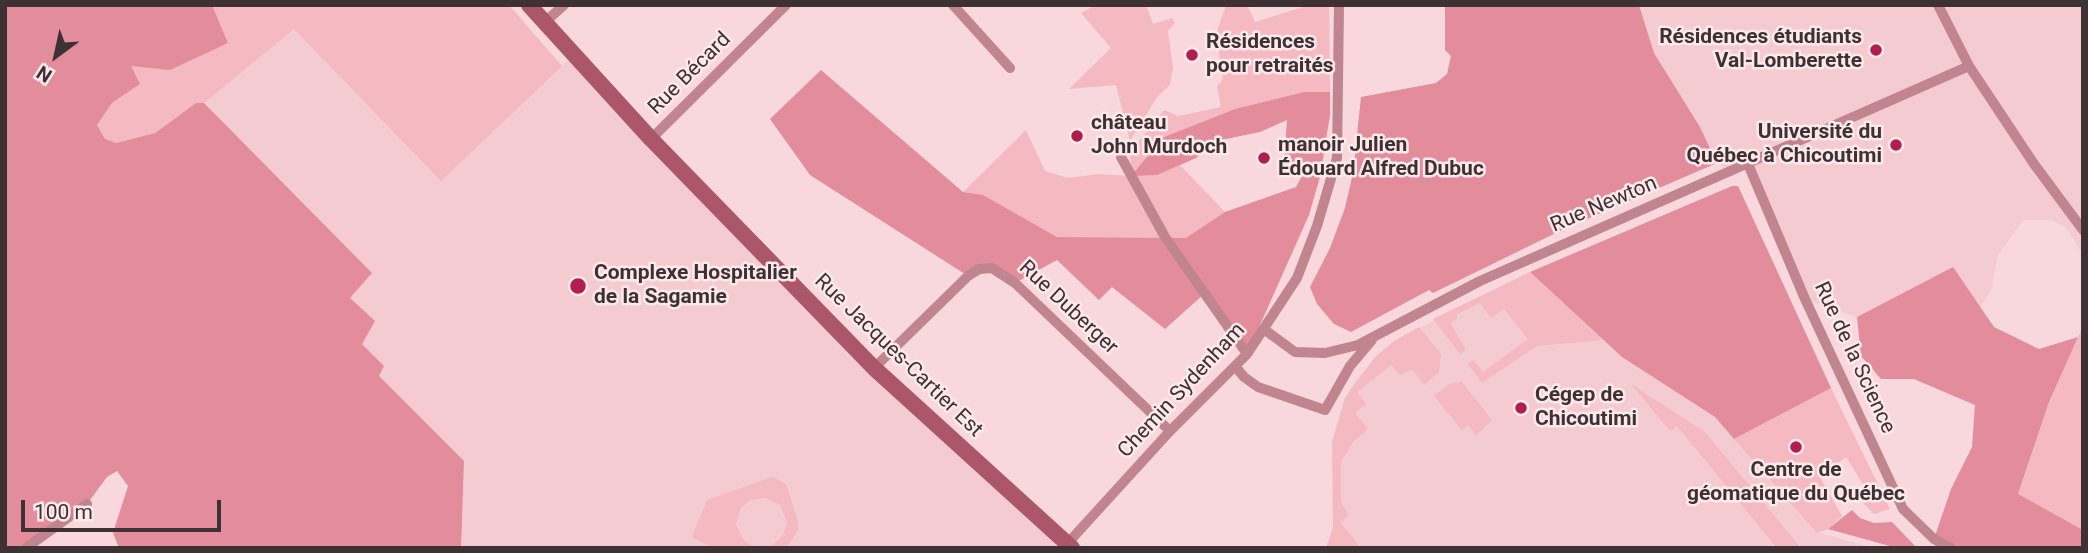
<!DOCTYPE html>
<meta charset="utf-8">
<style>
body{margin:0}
#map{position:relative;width:2088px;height:553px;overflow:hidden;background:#f8d8dd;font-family:Roboto,sans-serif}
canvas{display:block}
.frame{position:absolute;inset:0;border:7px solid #3d3133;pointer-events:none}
.north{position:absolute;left:21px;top:21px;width:70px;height:70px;-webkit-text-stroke:5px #fde9ec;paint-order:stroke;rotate:213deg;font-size:19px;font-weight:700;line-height:28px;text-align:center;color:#3d3133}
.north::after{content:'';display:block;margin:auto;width:24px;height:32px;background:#3d3133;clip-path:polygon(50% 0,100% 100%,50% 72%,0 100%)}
.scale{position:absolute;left:21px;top:500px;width:200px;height:32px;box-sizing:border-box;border:4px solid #3d3133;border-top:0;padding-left:9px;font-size:21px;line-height:24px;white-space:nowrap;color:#3d3133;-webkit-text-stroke:5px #fde9ec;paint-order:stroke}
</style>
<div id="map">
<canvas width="2088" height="553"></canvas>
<div class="frame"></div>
<div class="north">N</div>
<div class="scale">100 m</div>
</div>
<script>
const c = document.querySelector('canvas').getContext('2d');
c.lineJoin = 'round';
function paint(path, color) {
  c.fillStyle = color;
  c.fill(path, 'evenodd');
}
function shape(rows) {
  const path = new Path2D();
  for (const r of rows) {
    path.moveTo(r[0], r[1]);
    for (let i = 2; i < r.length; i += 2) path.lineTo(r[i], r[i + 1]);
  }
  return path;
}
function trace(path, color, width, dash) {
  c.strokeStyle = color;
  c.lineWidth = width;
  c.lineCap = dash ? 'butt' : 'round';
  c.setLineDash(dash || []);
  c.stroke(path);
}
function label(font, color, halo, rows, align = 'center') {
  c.font = font + ' Roboto,sans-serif';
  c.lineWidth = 5;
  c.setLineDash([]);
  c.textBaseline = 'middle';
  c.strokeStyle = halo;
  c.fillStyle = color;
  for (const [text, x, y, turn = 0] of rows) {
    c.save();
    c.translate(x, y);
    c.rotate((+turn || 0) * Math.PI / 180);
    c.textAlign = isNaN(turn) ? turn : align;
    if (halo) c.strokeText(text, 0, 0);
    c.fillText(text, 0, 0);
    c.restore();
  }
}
paint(shape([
 [1639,5,2083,5,2083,255,2066,227,2051,220,2023,220,1998,255,1991,290,1980,308,1953,267,1857,317,1805,299,1748,165,1731,171,1717,163,1700,127,1654,53],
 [294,28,441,180,574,54,874,368,1072,548,461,548,464,461,378,376,384,366,362,344,350,298,372,273,204,103],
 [1530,272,1622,357,1715,417,1817,532,1874,548,1326,548,1333,528,1332,442,1345,398,1357,378,1394,341]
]), '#f3cbd1');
paint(shape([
 [212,5,509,5,562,66,441,181,294,29,204,103,196,103,155,133,115,143,105,139,97,125,112,103,140,84,130,66,228,43],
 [1096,5,1146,5,1153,24,1172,18,1175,23,1168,31,1173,67,1170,85,1157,97,1130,141,1116,85,1069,89,1111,48,1081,13],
 [1226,5,1247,5,1255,22,1309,5,1329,5,1330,92,1304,92,1235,109,1164,137,1157,175,1180,165,1225,212,1187,238,1057,237,983,195,963,192,1026,130,1045,171,1068,178,1099,174,1131,176,1130,152,1164,110,1178,116,1221,107,1217,86,1223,80,1216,34],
 [1530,272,1603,340,1537,346,1482,383,1468,364,1474,360,1483,372,1528,339,1504,309,1491,318,1480,303,1457,314,1457,319,1450,323,1466,350,1460,354,1433,319],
 [2083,326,2083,530,2018,495,2049,402],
 [1419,327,1441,354,1439,372,1424,385,1413,370,1400,375,1391,365,1357,392,1366,404,1355,413,1368,429,1353,442,1341,462,1341,502,1349,515,1340,522,1361,548,1326,548,1333,528,1332,442,1345,398,1375,357,1394,341],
 [1462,382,1492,420,1476,435,1468,425,1462,430,1434,396,1449,384],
 [1631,384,1705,432,1801,548,1777,548,1677,426,1670,431],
 [1831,388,1890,509,1874,514,1863,503,1871,497,1846,457,1820,477,1842,516,1828,529,1817,533,1734,439],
 [772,477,786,484,798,522,798,530,786,548,713,548,692,537,707,500],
 [766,498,780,505,787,522,783,535,773,545,757,548,743,540,736,524,740,509,750,500]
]), '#f5b9c2');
paint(shape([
 [5,5,212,5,228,43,170,70,131,66,140,84,112,103,97,125,105,139,116,143,155,133,196,103,204,103,372,273,350,298,375,321,362,344,384,366,379,376,464,461,461,548,119,548,113,533,128,486,117,471,107,477,87,504,24,548,5,548],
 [1445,5,1639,5,1654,53,1700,127,1717,163,1564,229,1433,293,1429,290,1351,332,1334,324,1317,304,1310,287,1330,248,1345,208,1353,173,1361,97,1436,83,1447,74,1451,56,1445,50],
 [821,70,963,192,983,195,1057,237,1186,238,1225,212,1296,187,1302,176,1284,162,1287,120,1260,132,1216,141,1196,158,1157,175,1131,176,1164,137,1235,109,1304,92,1330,92,1330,115,1320,177,1309,215,1247,354,1204,294,1165,329,1112,287,1099,300,1057,260,1015,283,992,268,968,276,810,175,770,119],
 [1732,186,1738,186,1831,388,1734,439,1715,417,1622,357,1530,272],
 [1953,267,1994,327,2039,349,2078,337,2049,402,2018,494,2083,530,2083,548,1951,548,1934,539,1951,489,1972,447,1975,405,1914,379,1881,379,1861,356,1857,317],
 [1852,510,1860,518,1874,523,1892,522,1917,548,1897,548,1828,529]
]), '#e28c9c');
trace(shape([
 [953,5,1010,68],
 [1938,5,1969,66,2034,164,2083,230],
 [545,22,564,5],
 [651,139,786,5],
 [1121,157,1165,237,1247,354],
 [1748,164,1805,299,1903,509,1934,539,1951,548],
 [1265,330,1295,352,1325,353,1358,345,1480,281,1969,66],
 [1235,366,1244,377,1258,387,1325,410,1350,366,1372,340],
 [874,368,968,276,979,269,992,268,1015,283,1170,431],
 [1067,544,1170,431,1247,354,1297,278,1317,226,1337,158,1339,5],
 [26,548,87,504]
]), '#c18590', 10);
trace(shape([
 [529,5,651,139,874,368,1072,548]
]), '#ac5669', 16);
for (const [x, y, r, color] of [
 [1876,50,7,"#af1e4f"],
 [1192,55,7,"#af1e4f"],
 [1077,136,7,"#af1e4f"],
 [1896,145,7,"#af1e4f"],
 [1264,158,7,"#af1e4f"],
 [578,286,9,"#af1e4f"],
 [1521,408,7,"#af1e4f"],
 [1796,447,7,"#af1e4f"]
]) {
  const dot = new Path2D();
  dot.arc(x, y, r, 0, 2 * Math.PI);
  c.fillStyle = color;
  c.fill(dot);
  trace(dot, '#fde9ec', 2.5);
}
label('bold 21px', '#3d3133', '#fde9ec', [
 ["Résidences étudiants",1862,38,"right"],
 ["Val-Lomberette",1862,62,"right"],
 ["Résidences",1206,43],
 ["pour retraités",1206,67],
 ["château",1091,124],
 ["John Murdoch",1091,148],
 ["Université du",1882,133,"right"],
 ["Québec à Chicoutimi",1882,157,"right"],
 ["manoir Julien",1278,146],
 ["Édouard Alfred Dubuc",1278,170],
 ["Complexe Hospitalier",594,274],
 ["de la Sagamie",594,298],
 ["Cégep de",1535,396],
 ["Chicoutimi",1535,420],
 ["Centre de",1796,471,"center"],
 ["géomatique du Québec",1796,495,"center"]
], 'left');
label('21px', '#3d3133', '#fde9ec', [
 ["Rue Bécard",690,74,-45],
 ["Rue Newton",1604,205,-23],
 ["Rue Duberger",1068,308,43],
 ["Rue Jacques-Cartier Est",898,356,44],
 ["Rue de la Science",1854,358,65],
 ["Chemin Sydenham",1182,391,-47]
]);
</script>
